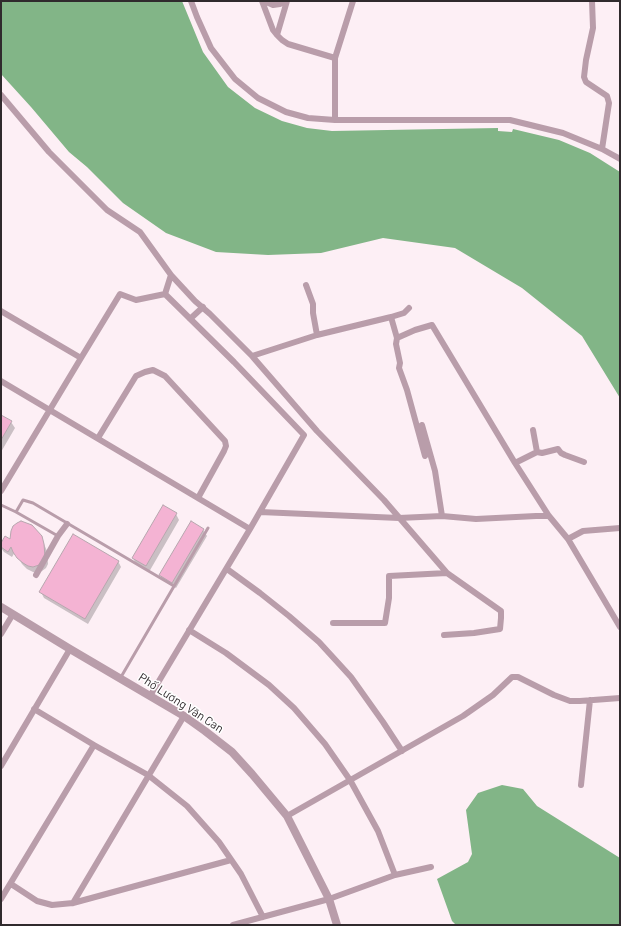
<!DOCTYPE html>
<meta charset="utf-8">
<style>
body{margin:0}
#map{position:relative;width:621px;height:926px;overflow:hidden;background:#fdeff5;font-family:Barlow,sans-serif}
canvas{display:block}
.frame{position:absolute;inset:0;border:2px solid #302a2d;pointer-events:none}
</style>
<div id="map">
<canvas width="621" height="926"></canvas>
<div class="frame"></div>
</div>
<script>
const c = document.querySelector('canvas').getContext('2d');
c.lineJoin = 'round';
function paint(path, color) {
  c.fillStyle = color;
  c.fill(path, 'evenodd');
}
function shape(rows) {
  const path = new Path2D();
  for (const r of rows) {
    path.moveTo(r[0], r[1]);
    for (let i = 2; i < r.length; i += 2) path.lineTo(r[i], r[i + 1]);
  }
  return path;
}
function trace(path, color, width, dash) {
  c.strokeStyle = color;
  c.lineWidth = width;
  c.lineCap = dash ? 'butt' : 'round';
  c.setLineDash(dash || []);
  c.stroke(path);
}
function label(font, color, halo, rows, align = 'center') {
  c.font = font + ' Barlow,sans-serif';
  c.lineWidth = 3;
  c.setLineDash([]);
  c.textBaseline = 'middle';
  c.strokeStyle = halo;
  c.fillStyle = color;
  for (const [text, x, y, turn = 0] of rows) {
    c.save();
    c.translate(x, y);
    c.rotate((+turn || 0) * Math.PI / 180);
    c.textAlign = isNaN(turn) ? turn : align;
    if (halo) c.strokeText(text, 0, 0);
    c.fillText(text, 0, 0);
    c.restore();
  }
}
paint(shape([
 [1,1,182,1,203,52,228,87,255,108,282,121,307,128,332,131,498,128,498,131,512,132,513,129,559,140,590,153,620,172,620,398,582,336,522,288,455,248,383,238,321,253,268,255,216,252,166,233,123,203,87,167,69,152,31,107,1,74],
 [502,785,523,789,537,806,620,858,620,925,456,925,452,921,437,879,468,862,472,854,466,810,478,793]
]), '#82b587');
paint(shape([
 [1,416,11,422,15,428,1,452],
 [176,514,179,520,149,572,136,564,133,558],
 [203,530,207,536,176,588,164,581,160,575],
 [41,537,47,551,48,564,46,568,42,571,37,573,33,572,27,569,22,564,15,552,12,557,4,552,1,548,1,545,11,540],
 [118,561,121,567,88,624,44,598,41,592]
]), '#0003');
const building = shape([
 [1,415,12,421,1,440,1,415],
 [163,505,177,513,146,566,132,558,163,505],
 [21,521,32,525,42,536,44,544,45,557,39,565,33,567,28,566,23,563,17,558,13,552,11,547,8,552,1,547,1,543,5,536,10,539,11,531,13,526,17,523,21,521],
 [191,521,204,529,172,583,159,575,191,521],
 [73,534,119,561,85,619,39,592,73,534]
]);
paint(building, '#f4b3d3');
trace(building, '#b7a6ae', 1);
trace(shape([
 [1,505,16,512,58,536],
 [16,512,23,500,33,503,174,586],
 [121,677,208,528]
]), '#b99daa', 3);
trace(shape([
 [191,1,197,17,211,48,235,79,258,98,286,112,308,118,335,120,510,120,563,133,602,149,620,159],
 [262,1,273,30,277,35,282,40,288,44,335,58],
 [264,1,273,5,280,4,284,1],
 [592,1,593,28,586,60,584,77,586,82,607,96,609,103,602,149],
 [277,35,287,1],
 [1,95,49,152,107,210,140,232,171,275,195,301,210,314,252,356,317,431,384,500,447,573,501,611,501,618,500,629,474,633,444,635],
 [335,120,335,58,353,1],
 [306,285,313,304,313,313,317,335],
 [165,294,171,275],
 [1,311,81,358],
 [391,317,397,338,396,344,400,363,399,368,407,390,425,456],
 [190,319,203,307],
 [397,338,415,330,432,325,515,463,549,516,568,539,620,627],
 [252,356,317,335,391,317,404,313,409,308],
 [1,381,250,529],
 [422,425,435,471,442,516],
 [98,438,136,376,145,372,153,370,165,376,225,441,226,446,224,451,198,498],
 [537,452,542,453,558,449,561,453,565,455,584,462],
 [515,463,537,452,533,430],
 [1,491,81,358,120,294,136,300,165,294,234,362,304,435,250,529,150,696],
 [260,512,399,518,442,516,476,519,536,516,549,516],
 [568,539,583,531,620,528],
 [227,569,260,593,289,616,319,642,351,677,383,722,402,751],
 [36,575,58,536,67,524],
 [333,623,385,623,389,598,389,576,447,573],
 [189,630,226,653,269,685,294,708,325,744,350,780,378,831,395,875],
 [1,634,13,614],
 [34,709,94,745,148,775,187,806,219,842,241,874,263,917],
 [1,766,70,649],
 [581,785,590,700],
 [287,816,463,716,493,695,512,677,518,677,554,695,570,701,580,701,620,698],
 [11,884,37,901,52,905,73,903,231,860],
 [1,899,94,745],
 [73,903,184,716],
 [233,925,329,899,395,875,431,867]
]), '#b99daa', 6);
trace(shape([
 [1,607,70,649,184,716,205,731,232,752,252,774,287,816,329,899,337,925]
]), '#b99daa', 8);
label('12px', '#302a2d', '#fff', [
 ["Phố Lương Văn Can",181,703,33]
]);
</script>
